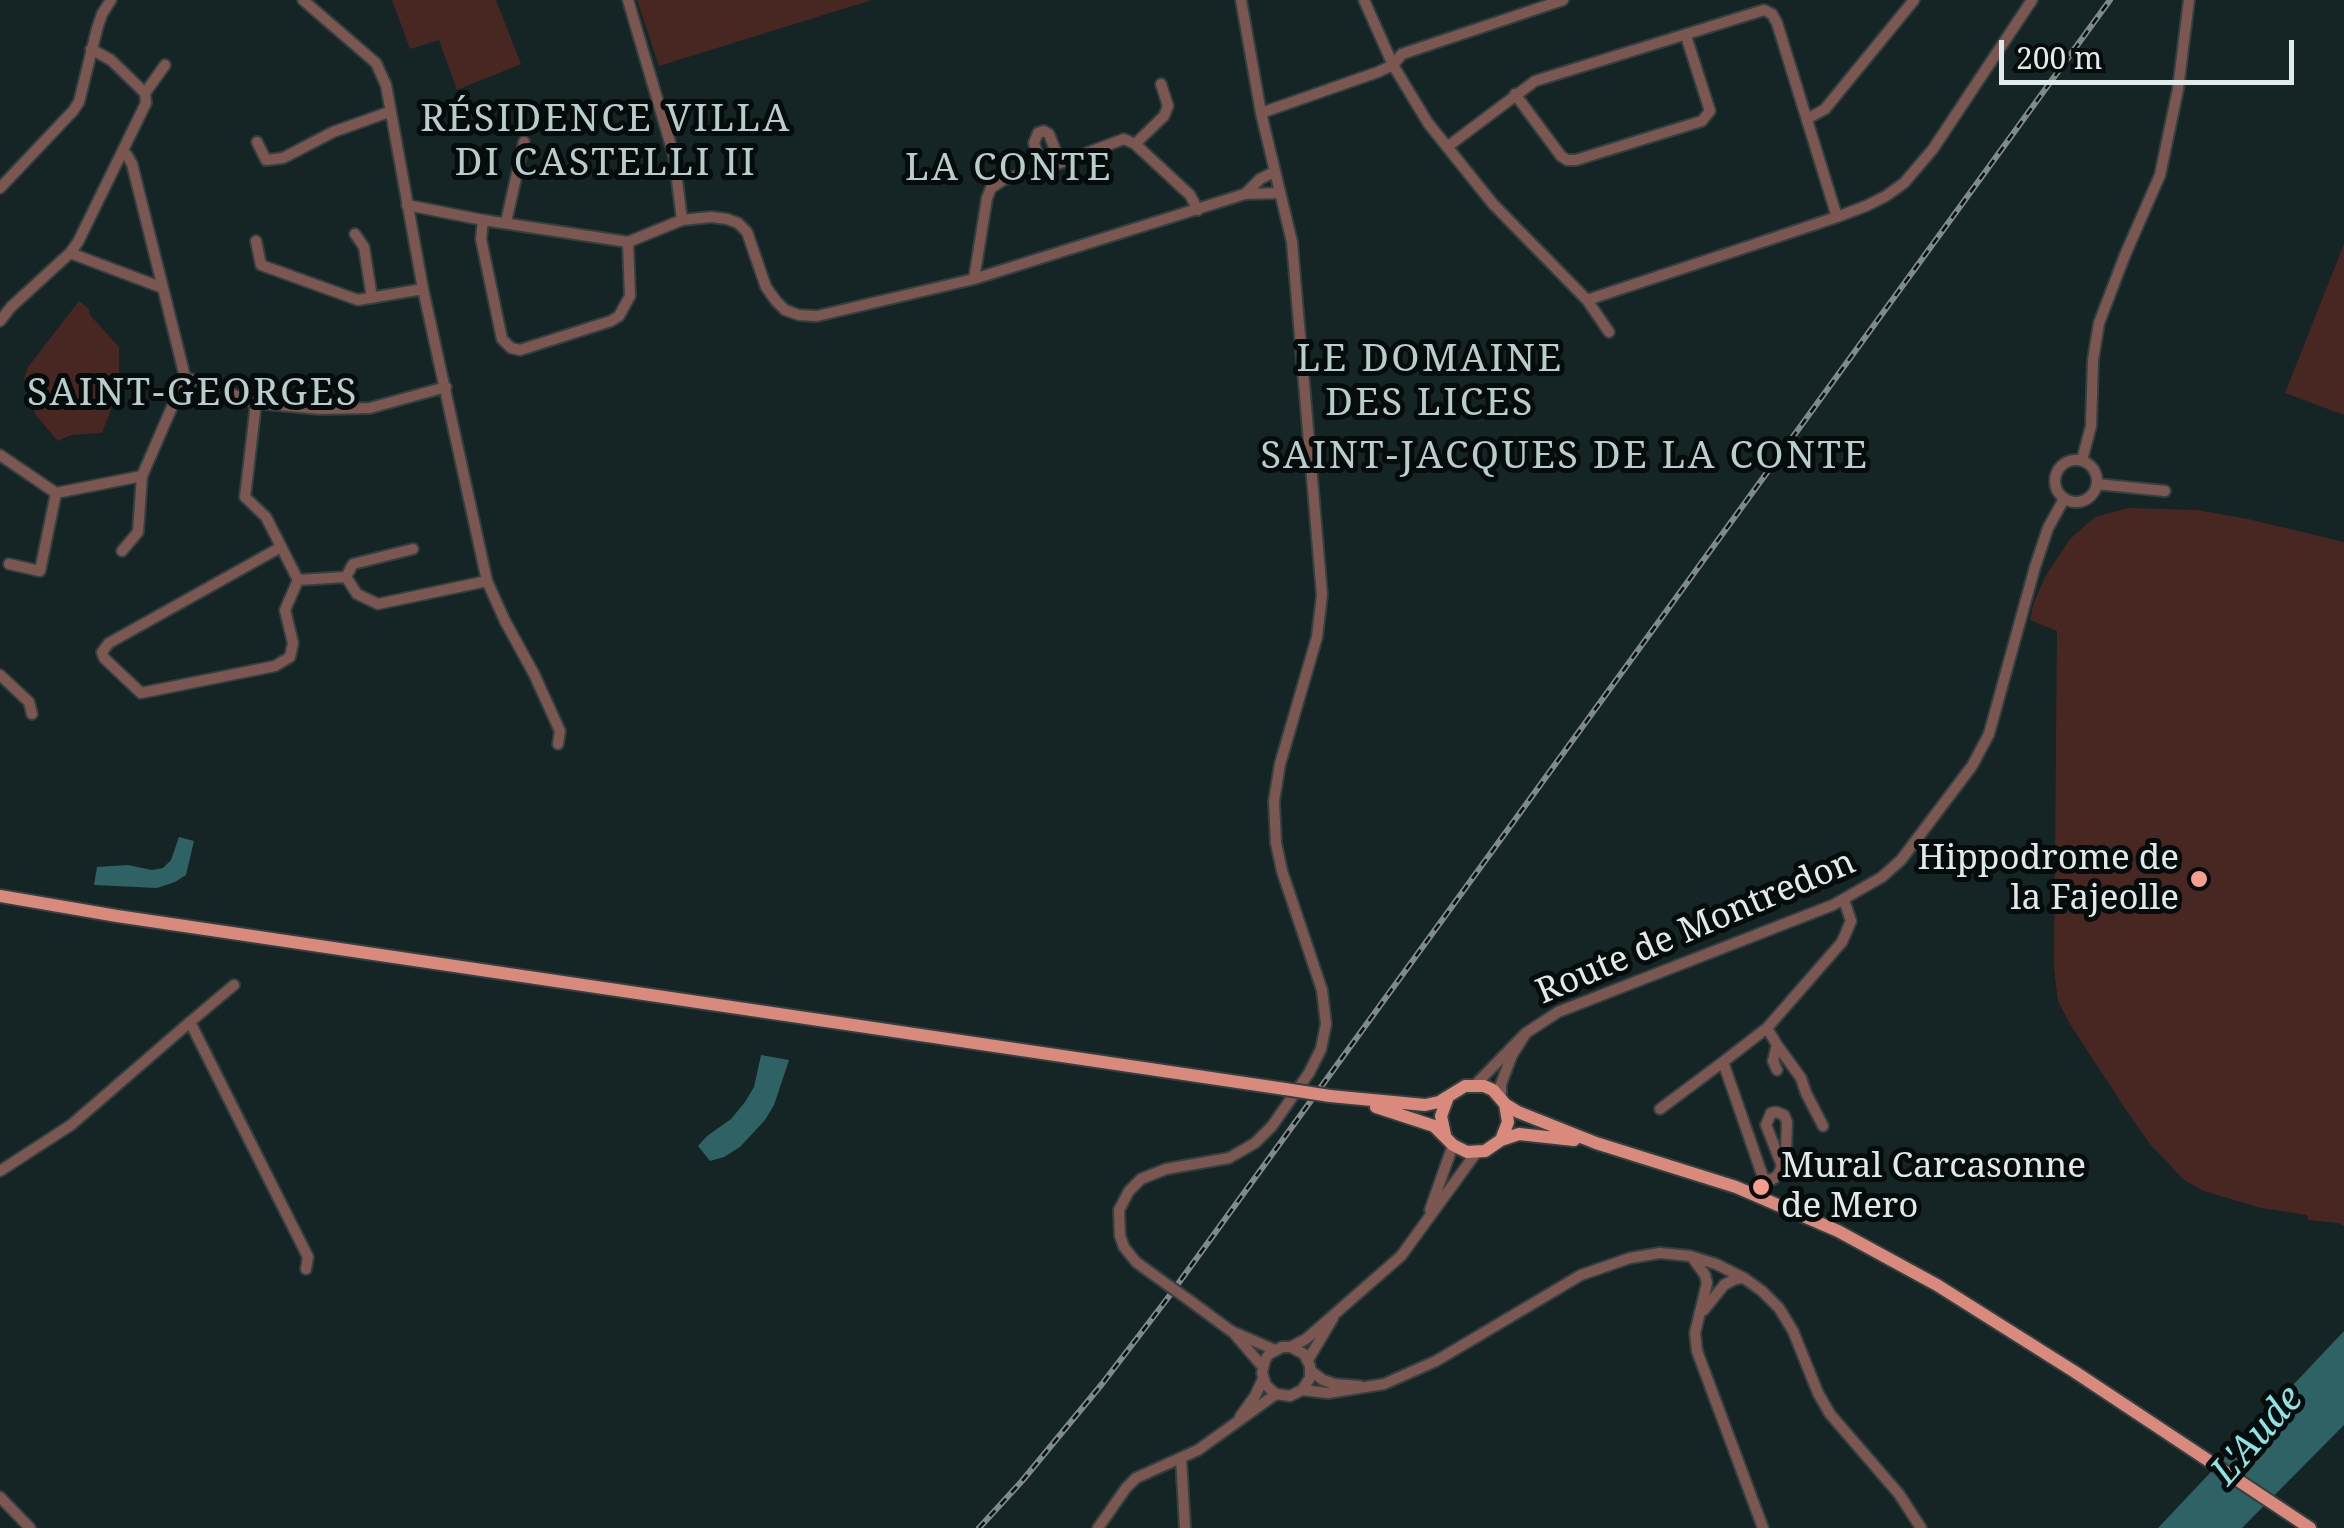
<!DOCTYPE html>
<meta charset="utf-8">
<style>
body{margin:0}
#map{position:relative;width:2344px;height:1528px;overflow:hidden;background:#152424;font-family:"Noto Serif",serif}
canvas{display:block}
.scale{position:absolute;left:1999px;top:40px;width:295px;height:45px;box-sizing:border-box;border:5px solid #e1eaea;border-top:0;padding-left:12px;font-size:30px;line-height:35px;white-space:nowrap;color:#e1eaea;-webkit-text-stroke:8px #060c0c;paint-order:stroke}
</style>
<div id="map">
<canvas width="2344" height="1528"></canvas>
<div class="scale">200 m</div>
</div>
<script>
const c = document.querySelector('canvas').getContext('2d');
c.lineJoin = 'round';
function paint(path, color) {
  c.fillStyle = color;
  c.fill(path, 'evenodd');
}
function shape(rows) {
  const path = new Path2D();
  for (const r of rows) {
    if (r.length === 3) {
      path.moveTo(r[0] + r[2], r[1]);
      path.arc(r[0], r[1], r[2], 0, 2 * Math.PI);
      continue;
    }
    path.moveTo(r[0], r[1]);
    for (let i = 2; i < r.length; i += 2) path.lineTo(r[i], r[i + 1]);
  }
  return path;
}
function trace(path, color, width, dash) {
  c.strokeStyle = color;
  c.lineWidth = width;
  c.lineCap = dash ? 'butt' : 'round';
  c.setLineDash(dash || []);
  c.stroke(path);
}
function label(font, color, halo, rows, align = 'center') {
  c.font = font + ' "Noto Serif",serif';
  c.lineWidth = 10;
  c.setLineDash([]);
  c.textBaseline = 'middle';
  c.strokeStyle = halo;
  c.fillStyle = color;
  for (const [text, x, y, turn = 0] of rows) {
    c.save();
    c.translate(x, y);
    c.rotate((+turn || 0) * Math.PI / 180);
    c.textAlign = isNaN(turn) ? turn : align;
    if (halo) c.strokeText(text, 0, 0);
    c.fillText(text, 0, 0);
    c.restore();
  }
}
paint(shape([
 [392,0,496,0,521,64,457,90,439,40,410,49],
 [637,0,872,0,659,66],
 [2344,244,2344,415,2285,393],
 [79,301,89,309,90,315,119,347,119,388,102,433,71,435,58,441,35,414,24,379,28,367],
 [2128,508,2197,510,2248,519,2344,542,2344,1226,2338,1223,2308,1220,2307,1215,2261,1208,2204,1191,2184,1180,2150,1144,2126,1110,2070,1024,2058,1001,2054,968,2057,631,2030,620,2034,602,2045,577,2070,539,2095,517]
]), '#482722');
paint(shape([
 [179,837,194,841,186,875,175,882,157,888,94,885,97,867,128,865,152,870,163,868,171,860],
 [761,1055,789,1060,774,1105,765,1120,740,1147,724,1157,710,1161,698,1146,707,1136,731,1119,745,1102,754,1087],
 [2344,1331,2344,1425,2242,1528,2158,1528]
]), '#2e6264');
const minor = shape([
 [303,0,376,63,386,85,423,289,487,581,505,621,534,674,560,731,558,744],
 [628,0,674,156,682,220],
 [1364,0,1393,65,1428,123,1493,204,1587,300,1609,332],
 [91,49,111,60,145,93],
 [1515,94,1561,156,1567,160,1576,160,1702,121,1710,111,1686,36],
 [1261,113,1378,72,1393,65,1402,54,1563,0],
 [1807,119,1825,109,1914,0],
 [257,142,266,160,283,158,333,132,389,112],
 [1135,144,1164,116,1168,106,1161,84],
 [1447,147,1535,81,1764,10,1772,14,1777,23,1837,217],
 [122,152,127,155,132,164,163,288],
 [1042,169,1034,143,1038,133,1044,131,1049,134,1060,163],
 [0,188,73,111,79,102,97,29,102,14,111,0],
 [1245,194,1260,179,1274,172],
 [407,205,483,220,628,242,682,220,711,217,727,219,738,223,747,232,766,287,776,301,785,310,799,315,817,316,974,279,1245,194,1280,193],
 [483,220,481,239,502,339,511,348,520,350,611,321,619,316,630,296,628,242],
 [506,222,524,142],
 [355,234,364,247,372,298],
 [256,241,261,265,358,300,423,289],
 [70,253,78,242,146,103,145,93,165,65],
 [974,279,987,198,991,188,1003,180,1060,163,1124,139,1135,144,1190,195,1198,210],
 [1587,300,1837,217,1866,206,1886,196,1904,183,1933,149,2032,0],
 [0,321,11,307,70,253,163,288,185,377,256,403,320,409,370,408,446,387],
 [256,403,245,497,266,517,298,580],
 [0,455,56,493,142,476,185,377],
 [2076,481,21],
 [2082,460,2091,426,2093,360,2099,323,2125,255,2160,175,2178,89,2189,0],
 [2097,484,2165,491],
 [281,547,109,643,102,652,104,658,141,693,275,666,290,657,293,643,285,610,298,580,346,577,357,594,378,604,487,581],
 [122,551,138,532,142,476],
 [9,564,40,571,56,493],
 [346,577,353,564,413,549],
 [0,675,29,702,32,714],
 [190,1022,234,985],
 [1767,1028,1777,1045,1773,1061,1777,1070],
 [1526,1033,1558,1012,1833,905,1882,877,1901,860,1972,766,1989,734,2035,567,2048,528,2064,499],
 [1777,1045,1801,1078,1806,1093,1823,1126],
 [1475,1085,1526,1033,1512,1055,1501,1084,1501,1097],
 [1660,1109,1723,1062],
 [1476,1153,1401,1256,1306,1339,1291,1347,1282,1347,1269,1354,1265,1360,1262,1373,1266,1385,1271,1390,1276,1394,1290,1396,1302,1390,1328,1393,1384,1384,1436,1361,1581,1275,1630,1258,1660,1253,1690,1256,1716,1264,1744,1278,1762,1291,1779,1308,1793,1331,1818,1393,1830,1414,1899,1494,1921,1528],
 [1782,1166,1766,1125,1771,1113,1776,1112,1784,1115,1787,1122,1786,1152,1782,1166,1778,1175,1773,1179,1764,1180,1723,1062,1767,1028,1842,942,1851,921,1844,900],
 [0,1171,71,1125,190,1022,308,1257,306,1269],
 [1430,1210,1453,1145],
 [1692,1257,1705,1275,1707,1283,1695,1333,1697,1351,1763,1528],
 [1158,1278,1136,1262,1124,1247,1120,1236,1119,1210,1129,1191,1141,1179,1166,1169,1229,1158,1255,1143,1272,1126,1309,1073,1321,1049,1326,1024,1322,990,1282,871,1276,843,1274,801,1280,764,1317,637,1322,595,1292,242,1261,113,1241,0],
 [1189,1300,1231,1331,1275,1350],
 [1704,1310,1724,1285,1735,1279,1743,1278],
 [1232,1331,1262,1366],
 [1291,1347,1304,1354,1310,1366,1310,1378,1302,1390],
 [1308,1360,1333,1318],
 [1311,1371,1323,1380,1335,1384,1360,1386],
 [1240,1417,1255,1396,1263,1379],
 [1181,1458,1185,1528],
 [0,1497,30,1528],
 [1098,1528,1126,1488,1136,1478,1198,1450,1276,1394]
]);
const major = shape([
 [0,896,117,916,1285,1089],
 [1330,1096,1425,1105,1439,1102,1465,1086,1484,1086,1493,1090,1505,1104,1518,1112,1596,1143,1736,1187,1838,1231,1937,1285,2075,1372,2310,1528],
 [1376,1107,1434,1126,1453,1145,1467,1152,1485,1151,1501,1140,1519,1134,1574,1140],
 [1445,1135,1441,1116,1448,1097],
 [1501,1140,1508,1122,1505,1104]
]);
trace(minor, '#324040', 14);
trace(major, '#324040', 16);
trace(minor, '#7c5650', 10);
trace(major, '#d98a7d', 12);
const rail = shape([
 [979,1528,1022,1481,1102,1384,1167,1299,2110,0]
]);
trace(rail, '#7f8b8b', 6);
trace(rail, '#060c0c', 2.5, [8]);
const minorBridge = shape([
 [1158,1278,1189,1300]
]);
const majorBridge = shape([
 [1285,1089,1330,1096]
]);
trace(minorBridge, '#324040', 14, []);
trace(majorBridge, '#324040', 16, []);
trace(minorBridge, '#7c5650', 10);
trace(majorBridge, '#d98a7d', 12);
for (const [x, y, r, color] of [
 [2199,879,10,"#f59d8e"],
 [1761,1187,10,"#f59d8e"]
]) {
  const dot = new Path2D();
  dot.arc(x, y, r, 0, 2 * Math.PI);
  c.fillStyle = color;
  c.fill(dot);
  trace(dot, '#060c0c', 4);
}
label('35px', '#e1eaea', '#060c0c', [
 ["Hippodrome de",2179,859],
 ["la Fajeolle",2179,899],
 ["Mural Carcasonne",1781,1167,"left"],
 ["de Mero",1781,1207,"left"]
], 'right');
label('35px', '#e1eaea', '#060c0c', [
 ["Route de Montredon",1696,928,-23]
]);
c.letterSpacing = '2.5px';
label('38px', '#b9cdcd', '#060c0c', [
 ["RÉSIDENCE VILLA",606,120],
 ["DI CASTELLI II",606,164],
 ["LA CONTE",1009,169],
 ["LE DOMAINE",1430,360],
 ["DES LICES",1430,404],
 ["SAINT-GEORGES",193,394],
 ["SAINT-JACQUES DE LA CONTE",1565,457]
]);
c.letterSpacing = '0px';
label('italic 38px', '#8be4e6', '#060c0c', [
 ["L'Aude",2258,1436,-49]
]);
</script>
